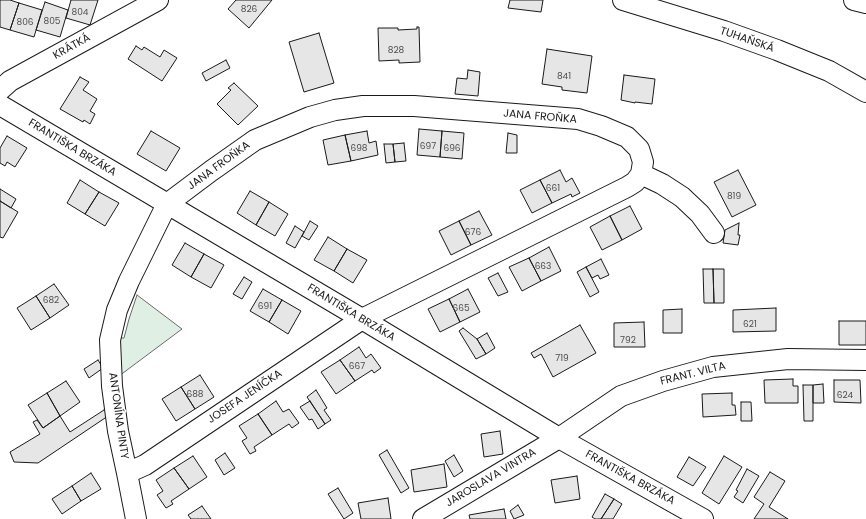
<!DOCTYPE html>
<meta charset="utf-8">
<style>
body{margin:0}
canvas{display:block;background:#fff}
</style>
<canvas width="866" height="519"></canvas>
<script>
const c = document.querySelector('canvas').getContext('2d');
c.lineJoin = 'round';
function paint(path, color) {
  c.fillStyle = color;
  c.fill(path, 'evenodd');
}
function shape(rows) {
  const path = new Path2D();
  for (const r of rows) {
    path.moveTo(r[0], r[1]);
    for (let i = 2; i < r.length; i += 2) path.lineTo(r[i], r[i + 1]);
  }
  return path;
}
function trace(path, color, width, dash) {
  c.strokeStyle = color;
  c.lineWidth = width;
  c.lineCap = dash ? 'butt' : 'round';
  c.setLineDash(dash || []);
  c.stroke(path);
}
function label(font, color, halo, rows, align = 'center') {
  c.font = font + ' Poppins,sans-serif';
  c.lineWidth = 3;
  c.setLineDash([]);
  c.textBaseline = 'middle';
  c.strokeStyle = halo;
  c.fillStyle = color;
  for (const [text, x, y, turn = 0] of rows) {
    c.save();
    c.translate(x, y);
    c.rotate((+turn || 0) * Math.PI / 180);
    c.textAlign = isNaN(turn) ? turn : align;
    if (halo) c.strokeText(text, 0, 0);
    c.fillText(text, 0, 0);
    c.restore();
  }
}
const green = shape([
 [137,295,182,329,119,376,120,338,124,338,129,319,137,295]
]);
paint(green, '#e0efe3');
trace(green, '#6a6a6a', 1);
const building = shape([
 [0,0,10,0,19,3,10,30,0,27,0,0],
 [71,0,98,0,90,25,66,18,71,0],
 [236,0,272,0,249,28,228,9,236,0],
 [510,0,543,0,541,12,508,8,510,0],
 [45,2,68,10,60,37,36,30,45,2],
 [19,3,42,10,34,37,10,30,19,3],
 [417,27,419,27,420,62,399,63,399,60,379,61,378,28,398,28,398,30,417,29,417,27],
 [319,33,334,83,304,92,289,42,319,33],
 [136,46,142,50,144,47,160,57,164,50,177,58,162,81,128,59,136,46],
 [547,49,592,56,587,93,562,90,562,87,542,84,547,49],
 [226,60,230,68,206,81,202,73,226,60],
 [468,70,480,72,478,96,455,94,457,78,467,79,468,70],
 [624,75,655,79,652,104,635,102,635,103,621,100,624,75],
 [80,77,89,82,83,90,97,99,90,111,95,114,90,124,84,120,83,122,60,109,80,77],
 [234,83,258,106,238,125,217,104,231,90,228,88,234,83],
 [419,129,442,131,440,157,417,155,419,129],
 [151,131,180,148,166,171,137,154,151,131],
 [367,131,369,143,376,141,378,155,351,161,345,135,367,131],
 [442,131,464,133,462,159,440,157,442,131],
 [508,133,517,135,517,153,506,153,508,133],
 [345,135,351,161,328,165,323,140,345,135],
 [7,136,27,148,15,167,7,162,5,166,0,163,0,148,7,136],
 [404,143,406,161,395,162,393,144,404,143],
 [384,144,393,144,395,162,386,163,384,144],
 [560,170,566,182,572,178,580,193,572,197,571,194,552,203,540,180,560,170],
 [738,170,756,205,732,217,714,182,738,170],
 [80,180,99,192,85,214,67,203,80,180],
 [540,180,552,203,532,213,520,190,540,180],
 [0,189,16,199,11,208,0,201,0,189],
 [250,191,269,202,256,225,237,213,250,191],
 [99,192,119,203,105,226,85,214,99,192],
 [0,201,18,212,3,238,0,237,0,201],
 [269,202,288,214,275,236,256,225,269,202],
 [630,206,642,229,622,240,610,216,630,206],
 [479,211,492,235,471,245,459,221,479,211],
 [610,216,622,240,602,250,590,227,610,216],
 [310,221,318,226,309,240,302,236,310,221],
 [459,221,471,245,451,255,439,231,459,221],
 [739,223,738,235,740,235,738,245,723,243,725,230,739,223],
 [295,226,304,232,295,248,286,243,295,226],
 [328,237,347,249,334,271,314,260,328,237],
 [185,243,204,254,191,277,172,265,185,243],
 [549,247,561,271,541,281,529,258,549,247],
 [347,249,367,260,353,283,334,271,347,249],
 [204,254,224,265,211,288,191,277,204,254],
 [529,258,541,281,522,291,509,267,529,258],
 [601,259,609,275,600,279,598,275,592,278,586,267,601,259],
 [586,267,599,292,590,297,577,272,586,267],
 [703,269,713,269,714,303,704,303,703,269],
 [713,269,724,269,724,303,714,303,713,269],
 [498,273,508,292,498,296,488,278,498,273],
 [244,277,252,282,242,299,233,294,244,277],
 [54,284,69,305,50,318,36,296,54,284],
 [263,289,282,300,269,322,250,311,263,289],
 [468,289,480,312,460,322,449,299,468,289],
 [36,296,50,318,31,330,17,308,36,296],
 [449,299,460,322,440,332,428,309,449,299],
 [282,300,301,311,288,334,269,322,282,300],
 [776,308,776,331,733,332,733,310,776,308],
 [682,309,682,333,663,333,663,310,682,309],
 [839,321,866,321,866,345,839,345,839,321],
 [644,322,645,347,614,347,614,323,644,322],
 [580,325,596,353,553,377,541,354,534,358,531,353,580,325],
 [463,328,477,339,486,354,476,359,459,331,463,328],
 [487,333,495,348,486,354,477,339,487,333],
 [359,347,366,358,371,354,381,368,374,373,372,370,355,381,340,360,359,347],
 [98,360,103,368,89,378,84,369,98,360],
 [340,360,355,381,336,394,321,372,340,360],
 [200,375,214,397,195,409,181,387,200,375],
 [793,379,793,386,798,386,798,403,765,403,764,380,793,379],
 [834,380,860,380,861,403,834,402,834,380],
 [66,381,80,402,60,416,47,393,66,381],
 [823,384,824,403,813,403,813,385,823,384],
 [803,385,813,385,813,421,804,421,803,385],
 [181,387,195,409,176,421,162,399,181,387],
 [316,390,327,408,324,410,331,420,325,424,307,397,316,390],
 [47,393,60,416,43,428,28,405,47,393],
 [732,393,732,405,735,405,736,415,703,417,702,394,732,393],
 [276,401,283,412,289,409,299,423,292,428,289,424,272,435,258,414,276,401],
 [310,401,325,424,318,429,312,419,309,420,300,407,310,401],
 [741,402,751,402,752,421,741,421,741,402],
 [107,404,108,416,38,463,14,462,10,452,40,434,33,422,37,420,43,428,60,416,70,432,104,410,107,404],
 [258,414,272,435,254,447,256,451,250,454,242,441,247,438,239,426,258,414],
 [500,431,503,454,484,457,481,434,500,431],
 [387,450,409,488,401,493,379,455,387,450],
 [225,453,235,468,224,475,215,460,225,453],
 [454,455,463,471,454,477,445,461,454,455],
 [193,456,207,477,189,489,174,468,193,456],
 [724,456,742,467,719,504,702,493,724,456],
 [689,457,706,467,693,486,677,477,689,457],
 [444,464,447,487,414,492,411,470,444,464],
 [174,468,189,489,171,501,173,504,166,508,157,495,163,491,156,480,174,468],
 [747,469,759,476,743,503,734,497,738,491,736,490,747,469],
 [770,472,785,481,769,507,788,519,754,519,764,504,754,497,770,472],
 [91,473,101,489,81,501,72,486,91,473],
 [577,476,580,499,555,503,551,480,577,476],
 [72,486,81,501,62,514,52,499,72,486],
 [338,488,353,513,344,519,328,494,338,488],
 [605,494,614,499,601,519,595,519,592,517,605,494],
 [388,498,391,519,361,519,358,503,388,498],
 [614,499,622,504,613,519,601,519,614,499],
 [518,505,524,515,514,519,510,511,518,505],
 [202,506,211,519,191,519,188,515,202,506],
 [504,509,506,519,470,519,469,515,504,509]
]);
paint(building, '#e6e6e6');
trace(building, '#1a1a1a', 1);
const minor = shape([
 [623,0,724,31,777,50,829,71,866,92],
 [854,0,866,3],
 [0,90,10,81,158,0],
 [0,105,362,319,559,438,703,519],
 [641,174,662,184,682,197,700,214,714,233],
 [127,473,145,465,362,319,627,187,635,182,641,174,643,162,639,149,627,137,601,126,578,119,414,106,363,106,335,110,310,117,255,140,211,171,167,204,129,281,117,310,110,340,112,386,118,431,127,473,136,519],
 [423,519,559,438,621,396,663,381,713,367,788,359,866,360]
]);
trace(minor, '#1a1a1a', 22);
trace(minor, '#fff', 20);
label('9px', '#4d4d4d', null, [
 ["826",249,10],
 ["804",80,13],
 ["805",52,22],
 ["806",25,23],
 ["828",396,51],
 ["841",564,77],
 ["697",428,147],
 ["698",359,149],
 ["696",452,149],
 ["661",553,189],
 ["819",734,197],
 ["676",473,233],
 ["663",543,267],
 ["682",51,301],
 ["691",265,307],
 ["665",461,309],
 ["621",750,325],
 ["792",628,341],
 ["719",562,359],
 ["667",357,367],
 ["688",195,395],
 ["624",845,396]
]);
label('11px', '#1a1a1a', '#fff', [
 ["TUHAŇSKÁ",747,40,19],
 ["KRÁTKÁ",72,47,-29],
 ["JANA FROŇKA",540,117,5],
 ["FRANTIŠKA BRZÁKA",72,148,31],
 ["JANA FROŇKA",219,166,-36],
 ["FRANTIŠKA BRZÁKA",351,313,31],
 ["FRANT. VILTA",693,374,-14],
 ["JOSEFA JENÍČKA",245,397,-34],
 ["ANTONÍNA PINTY",118,416,82],
 ["JAROSLAVA VINTRA",491,478,-31],
 ["FRANTIŠKA BRZÁKA",630,478,29]
]);
</script>
